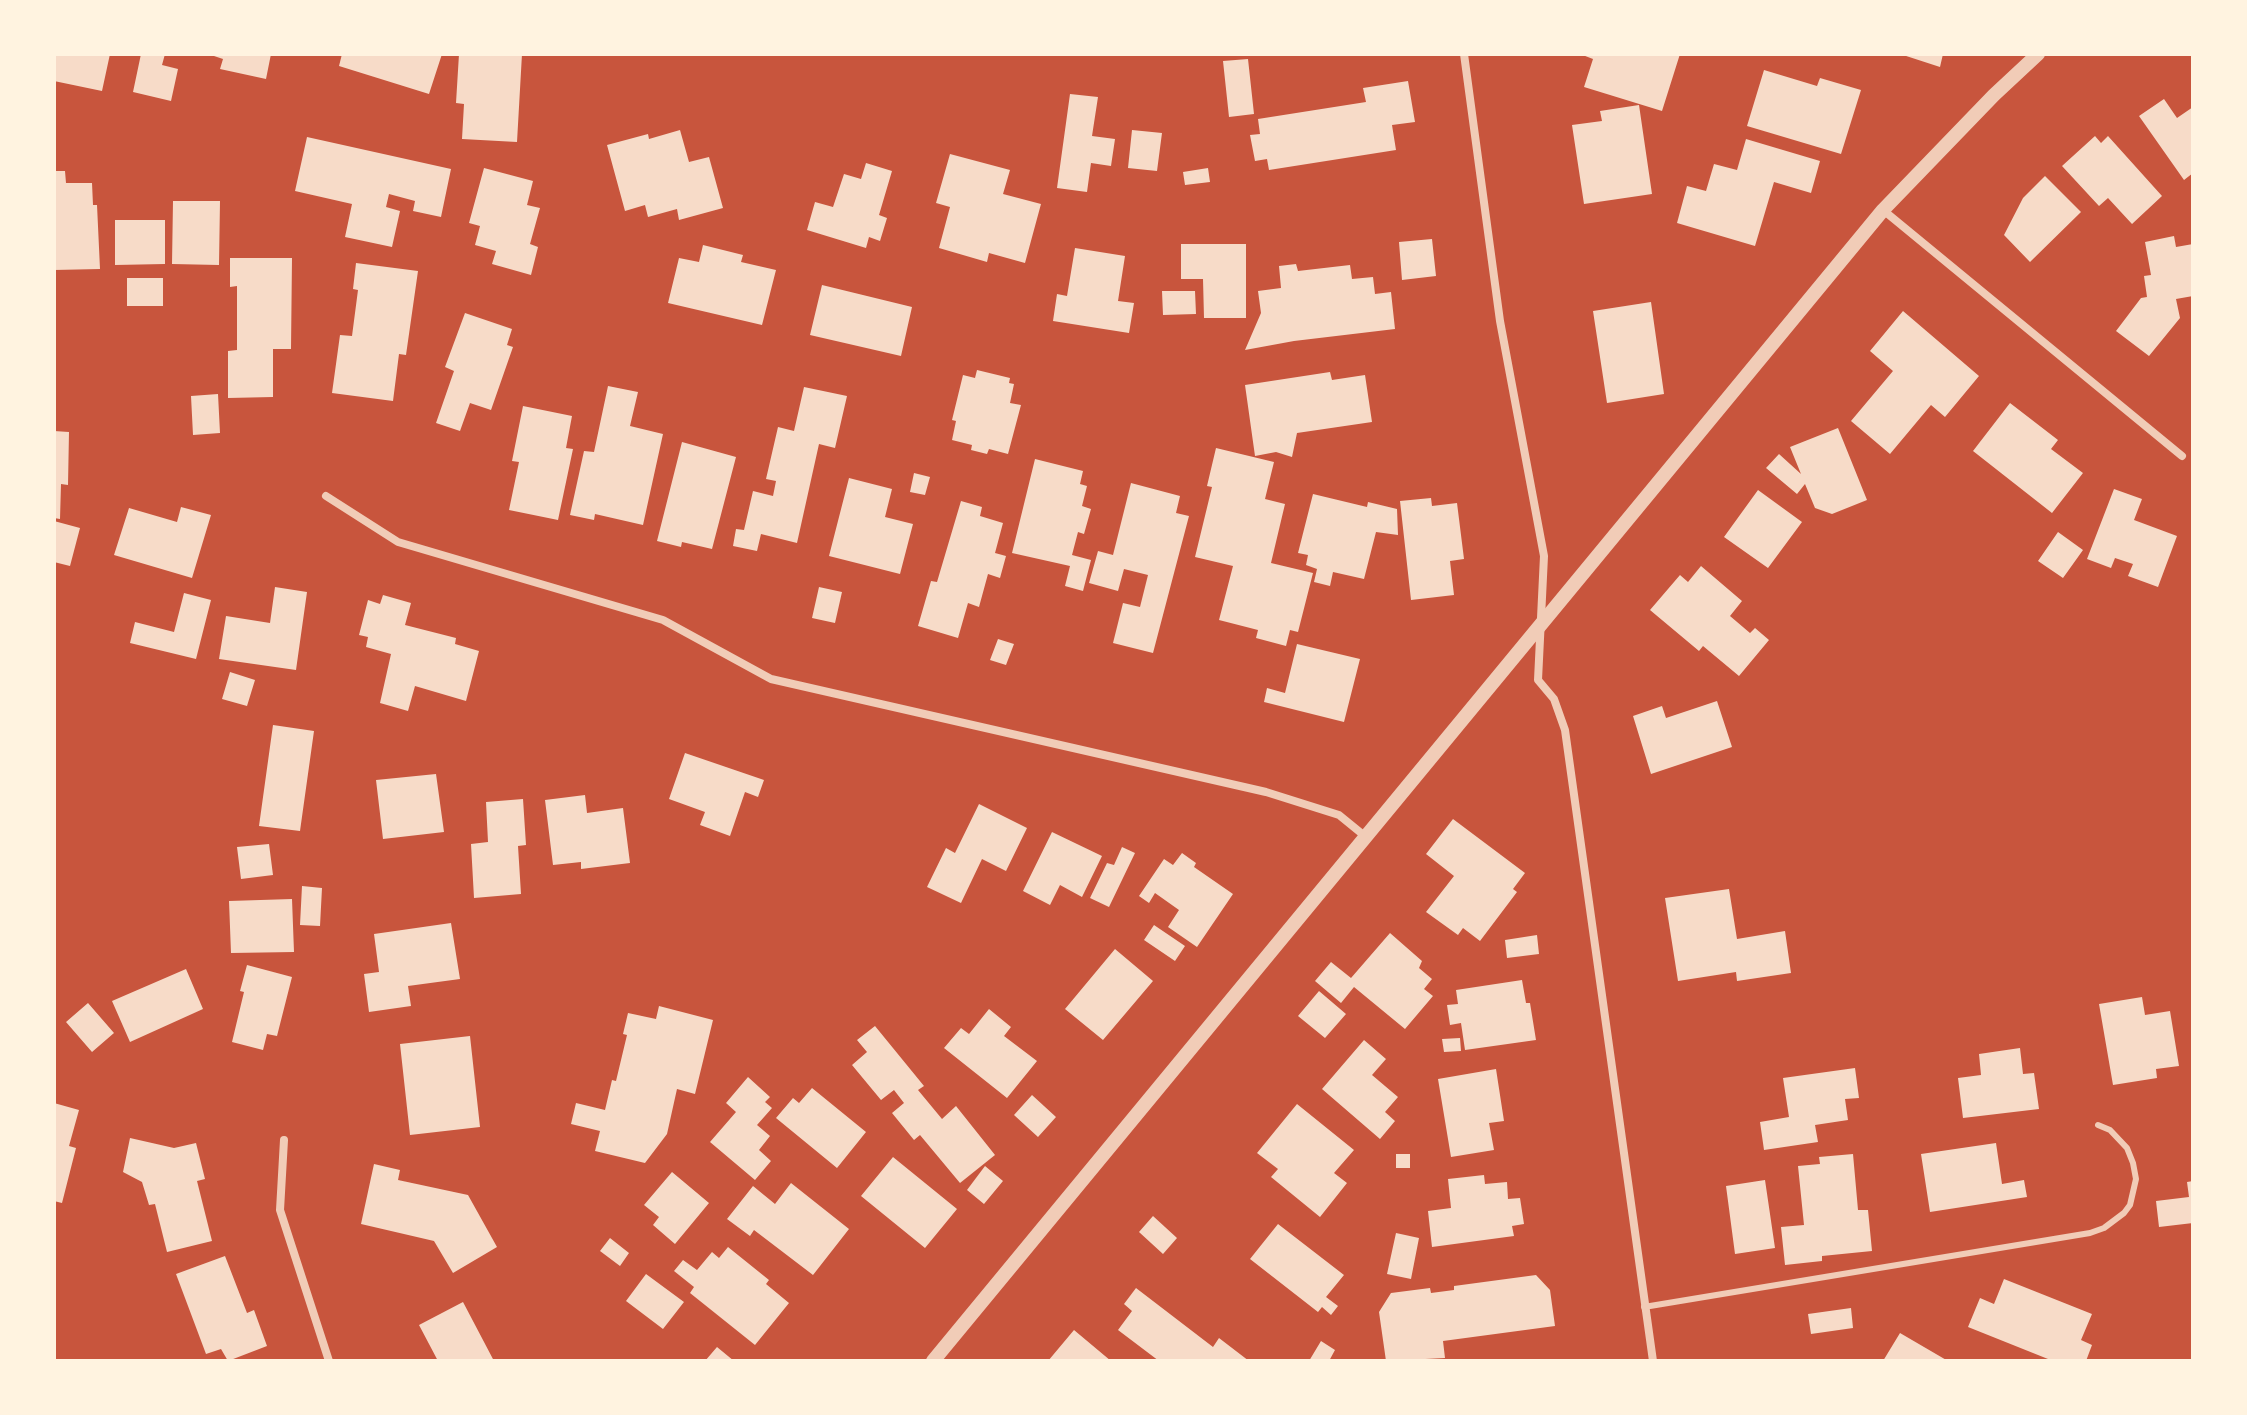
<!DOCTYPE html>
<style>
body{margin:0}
#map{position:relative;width:2247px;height:1415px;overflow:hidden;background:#c8553d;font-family:"PT Sans",sans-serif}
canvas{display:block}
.frame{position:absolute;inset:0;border:56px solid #fff3e0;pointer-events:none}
</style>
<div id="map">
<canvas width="2247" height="1415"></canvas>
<div class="frame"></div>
</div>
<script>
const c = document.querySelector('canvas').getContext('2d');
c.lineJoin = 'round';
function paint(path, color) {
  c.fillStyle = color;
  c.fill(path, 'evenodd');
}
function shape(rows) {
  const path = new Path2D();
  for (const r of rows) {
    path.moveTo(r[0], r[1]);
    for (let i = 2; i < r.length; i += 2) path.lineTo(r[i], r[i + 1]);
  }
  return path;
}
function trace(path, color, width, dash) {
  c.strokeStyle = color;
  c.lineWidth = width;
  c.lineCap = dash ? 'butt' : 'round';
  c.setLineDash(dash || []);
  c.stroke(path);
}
paint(shape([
 [54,54,110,54,102,91,54,81],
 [141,54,165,54,162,65,178,69,171,101,133,92],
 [208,54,271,54,266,79,220,69,223,59],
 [342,54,442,54,429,94,339,66],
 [459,54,522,54,517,142,462,139,464,104,456,103],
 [1580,54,1680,54,1662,111,1584,87,1593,59],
 [1900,54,1943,54,1940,67],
 [1248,59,1254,114,1229,117,1223,61],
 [1764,70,1817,86,1820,78,1861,90,1841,154,1747,126],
 [1408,81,1415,122,1392,125,1396,150,1269,170,1267,159,1255,161,1250,135,1260,134,1258,119,1366,102,1363,88],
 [1070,94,1098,97,1092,136,1115,139,1111,166,1091,163,1087,192,1057,188],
 [2164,99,2177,118,2193,107,2193,173,2184,180,2139,116],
 [1639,105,1652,194,1584,204,1572,125,1602,121,1600,111],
 [680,130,689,162,709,157,723,208,679,220,677,209,648,217,645,205,625,211,607,145,648,134,649,139],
 [1132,130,1162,133,1157,171,1128,168],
 [2095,136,2101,143,2108,136,2162,196,2132,224,2108,198,2099,206,2062,166],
 [307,137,451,169,441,217,413,211,415,201,389,194,386,207,400,211,392,247,345,237,352,204,295,191],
 [1746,139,1820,161,1811,193,1774,182,1755,246,1677,223,1687,186,1706,191,1714,164,1737,170],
 [950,154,1010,170,1003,194,1041,204,1025,263,989,253,987,262,939,248,950,207,936,203],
 [866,163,892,171,879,215,887,218,880,241,869,237,866,248,807,230,815,202,833,207,844,174,861,179],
 [484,168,533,181,527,205,540,208,530,244,538,247,531,275,492,264,496,251,475,245,480,226,469,223],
 [1208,168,1210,182,1185,185,1183,172],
 [54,171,65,171,66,183,92,183,93,205,97,205,100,269,54,270],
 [2045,176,2081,212,2030,262,2004,235,2023,198],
 [173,201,220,201,219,265,172,264],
 [115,220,165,220,165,264,115,265],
 [2174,236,2176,247,2193,244,2193,296,2176,299,2180,318,2149,356,2116,331,2141,298,2147,297,2144,276,2151,275,2145,242],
 [1432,239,1436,276,1402,280,1399,242],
 [1181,244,1246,244,1246,318,1204,318,1203,279,1181,279],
 [703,245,743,255,741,262,776,270,762,325,668,303,679,258,699,262],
 [1075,248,1125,256,1118,301,1134,303,1129,333,1053,321,1057,294,1067,296],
 [230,258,292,258,291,349,273,349,273,397,228,398,228,351,237,350,237,286,230,287],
 [356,263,418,271,406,355,399,354,393,401,332,393,340,335,352,336,358,290,353,289],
 [1296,264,1298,271,1350,265,1352,279,1373,277,1375,294,1391,292,1395,329,1294,341,1245,350,1261,313,1258,291,1281,288,1279,266],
 [127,278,163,278,163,306,127,306],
 [822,285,912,307,901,356,810,335],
 [1162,291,1195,291,1196,314,1163,315],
 [1651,302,1664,394,1607,403,1593,311],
 [1903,311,1979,376,1945,417,1931,405,1890,454,1851,421,1893,371,1870,351],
 [465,313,512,329,507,345,513,347,491,410,470,403,460,431,436,423,454,371,445,367],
 [977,370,1010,378,1009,383,1014,384,1010,403,1021,405,1008,454,989,449,987,454,971,450,972,445,952,440,956,421,952,420,963,375,975,378],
 [1330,372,1332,380,1365,375,1372,422,1297,433,1292,457,1276,452,1255,456,1245,385],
 [608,386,638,392,630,426,663,434,643,525,595,514,594,520,570,515,584,451,594,452],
 [804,387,847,396,835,448,819,444,797,543,761,534,757,551,733,546,736,529,744,530,753,491,773,496,776,481,766,479,778,427,794,431],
 [218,394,220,433,193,435,191,396],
 [2010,403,2058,440,2051,449,2083,473,2052,513,1973,451],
 [523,406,572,416,566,448,573,449,558,520,509,510,519,462,512,461],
 [1838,428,1867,500,1832,514,1815,508,1805,484,1797,494,1766,468,1779,454,1801,474,1790,447],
 [54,431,69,432,68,485,61,484,60,519,54,518],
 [682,442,736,457,712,549,682,542,681,547,657,541],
 [1216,448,1274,462,1265,499,1285,504,1271,563,1313,573,1298,632,1290,630,1286,646,1256,638,1258,630,1219,620,1233,566,1195,557,1212,487,1207,486],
 [1035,459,1083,471,1080,484,1087,486,1082,506,1091,509,1084,534,1078,532,1072,555,1091,560,1083,591,1065,586,1070,566,1012,553],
 [914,473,930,477,925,495,910,492],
 [849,478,892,489,885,517,913,524,900,574,829,556],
 [1131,483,1180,496,1176,513,1189,516,1153,653,1113,643,1123,603,1140,607,1148,575,1124,569,1118,591,1089,583,1098,551,1113,555],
 [2114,489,2142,499,2134,520,2177,536,2158,587,2128,576,2133,564,2115,558,2111,568,2087,559],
 [1758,490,1802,522,1768,568,1724,537],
 [1313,494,1367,507,1368,502,1397,509,1398,535,1376,532,1364,579,1333,572,1330,586,1314,582,1317,569,1306,565,1308,555,1298,553],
 [1431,498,1432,506,1457,503,1464,559,1450,561,1454,595,1411,600,1400,501],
 [961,501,982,507,980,516,1003,523,995,553,1006,556,1000,578,988,574,979,607,968,603,958,638,918,626,931,581,937,582],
 [181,507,211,515,192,578,114,555,129,508,177,522],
 [54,521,80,528,70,566,54,562],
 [2058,532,2083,550,2063,578,2038,561],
 [1701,566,1742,601,1730,616,1750,633,1755,628,1769,640,1739,676,1703,646,1699,651,1650,610,1680,575,1688,582],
 [275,587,307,592,296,670,219,659,226,616,270,623],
 [819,587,842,592,835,623,812,618],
 [184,593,211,600,196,659,130,643,135,622,174,632],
 [383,595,411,603,405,625,456,638,455,644,479,651,466,701,415,686,408,711,380,703,391,654,366,647,368,637,359,635,368,600,380,604],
 [998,639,1014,644,1006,665,990,660],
 [1297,644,1360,659,1344,722,1264,702,1267,688,1285,693],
 [230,672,255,680,247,706,222,699],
 [1717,701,1732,747,1651,774,1633,716,1662,706,1666,718],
 [273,725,314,731,300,831,259,826],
 [685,753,764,780,758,797,745,792,730,836,700,825,705,812,669,799],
 [436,774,444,832,383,839,376,780],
 [585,795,587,813,623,808,630,863,581,869,581,862,553,865,545,800],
 [523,799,526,845,518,846,521,894,474,898,471,844,488,842,486,802],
 [979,804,1027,828,1006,871,982,859,961,903,927,887,946,848,955,853],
 [1453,819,1525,873,1513,889,1517,892,1480,941,1463,928,1458,935,1426,912,1454,876,1426,854],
 [1052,832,1102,856,1082,897,1060,885,1050,905,1023,891],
 [269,844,273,875,241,879,237,847],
 [1122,847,1135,853,1109,907,1090,898,1107,863,1114,865],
 [1182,853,1196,863,1194,867,1233,894,1197,947,1168,927,1179,910,1155,893,1149,903,1139,896,1164,859,1173,865],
 [302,886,322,888,320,926,300,925],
 [1729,889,1737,939,1785,931,1791,973,1737,981,1736,972,1678,981,1665,898],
 [292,899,294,952,231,953,229,901],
 [451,923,460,979,408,986,411,1006,369,1012,364,974,379,972,374,934],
 [1154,925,1185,946,1175,961,1144,940],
 [1390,933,1422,961,1419,968,1432,979,1424,989,1433,996,1405,1029,1354,987,1341,1003,1315,981,1331,962,1351,978],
 [1537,935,1539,954,1507,958,1505,940],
 [1115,949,1153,981,1103,1040,1065,1009],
 [247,965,292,977,277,1036,267,1034,263,1050,232,1042,244,992,240,991],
 [186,969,203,1009,130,1042,112,1001],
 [1522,980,1526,1003,1530,1003,1536,1040,1465,1050,1461,1023,1450,1025,1447,1005,1458,1004,1456,990],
 [1319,991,1346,1014,1325,1038,1298,1016],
 [2142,997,2145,1015,2170,1011,2179,1066,2156,1069,2157,1078,2113,1085,2099,1004],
 [88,1003,114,1033,92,1052,66,1022],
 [659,1006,713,1020,695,1094,677,1089,667,1134,645,1163,595,1151,600,1131,571,1124,576,1103,605,1110,612,1080,616,1081,627,1035,623,1034,628,1013,656,1019],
 [989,1009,1011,1027,1004,1036,1037,1061,1007,1098,944,1048,961,1028,969,1034],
 [875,1026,924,1086,918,1090,942,1119,956,1106,995,1155,960,1183,920,1135,914,1140,892,1113,904,1103,894,1090,881,1100,852,1065,867,1052,857,1040],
 [470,1036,480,1127,410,1135,400,1044],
 [1460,1038,1461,1051,1444,1052,1442,1039],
 [1364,1040,1386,1059,1372,1075,1398,1097,1385,1112,1395,1121,1380,1139,1322,1089],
 [2020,1048,2023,1074,2034,1073,2039,1109,1963,1118,1958,1078,1981,1075,1979,1054],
 [1855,1068,1859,1098,1845,1099,1848,1120,1815,1125,1818,1142,1764,1150,1760,1122,1789,1117,1783,1078],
 [1496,1069,1504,1121,1489,1123,1494,1150,1451,1157,1438,1079],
 [748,1077,770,1097,765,1102,772,1108,757,1125,770,1136,759,1150,771,1161,755,1180,710,1142,736,1112,726,1103],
 [812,1088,866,1132,837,1168,776,1118,793,1098,799,1103],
 [1032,1095,1056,1117,1038,1137,1014,1115],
 [54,1103,79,1110,69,1146,76,1148,62,1203,54,1201],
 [1297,1104,1354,1150,1334,1173,1347,1183,1320,1217,1271,1177,1278,1169,1257,1153],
 [130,1138,174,1148,196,1143,205,1179,197,1181,212,1241,167,1252,155,1204,149,1205,142,1182,123,1172],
 [1996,1143,2002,1184,2024,1180,2027,1197,1930,1212,1921,1154],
 [1396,1154,1410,1154,1410,1168,1396,1168],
 [1853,1154,1858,1210,1868,1210,1872,1251,1822,1256,1822,1261,1785,1265,1781,1227,1804,1225,1798,1166,1820,1164,1819,1157],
 [893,1157,957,1209,925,1248,861,1196],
 [374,1164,400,1170,398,1180,468,1195,497,1247,453,1273,434,1241,361,1224],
 [985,1166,1003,1181,984,1204,967,1190],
 [672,1172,709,1203,675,1244,653,1225,659,1217,644,1205],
 [1484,1175,1485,1184,1507,1182,1508,1199,1520,1198,1524,1224,1512,1226,1514,1236,1432,1247,1428,1211,1451,1208,1448,1179],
 [1765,1180,1775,1248,1735,1254,1726,1186],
 [2193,1181,2193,1223,2159,1227,2156,1201,2189,1197,2187,1182],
 [791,1183,849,1229,813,1275,754,1230,750,1236,727,1219,753,1186,775,1204],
 [1153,1216,1177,1238,1163,1254,1139,1232],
 [1278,1224,1344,1275,1326,1297,1338,1306,1331,1315,1322,1307,1318,1312,1250,1259],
 [1396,1233,1419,1238,1411,1279,1387,1274],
 [610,1238,629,1253,620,1266,600,1251],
 [728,1247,769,1280,766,1284,789,1303,755,1345,690,1293,694,1287,674,1271,683,1260,697,1270,712,1252,719,1258],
 [225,1256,247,1313,254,1310,267,1346,228,1361,221,1349,206,1354,176,1274],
 [646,1274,684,1302,663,1329,626,1301],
 [1536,1275,1550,1290,1555,1326,1443,1341,1445,1358,1386,1361,1379,1312,1391,1293,1430,1288,1431,1293,1454,1290,1454,1286],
 [2004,1279,2092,1314,2081,1340,2092,1345,2086,1361,2053,1361,1968,1327,1980,1298,1994,1304],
 [1136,1288,1213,1347,1219,1338,1249,1361,1159,1361,1118,1330,1132,1311,1124,1304],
 [463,1302,494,1361,438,1361,419,1325],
 [1851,1308,1853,1328,1811,1334,1808,1314],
 [1074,1330,1111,1361,1048,1361],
 [1900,1333,1948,1361,1883,1361],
 [1321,1341,1335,1350,1329,1361,1309,1361],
 [717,1347,734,1361,705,1361]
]), '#f7dbc8');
trace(shape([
 [1644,1307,2090,1233,2104,1228,2124,1213,2130,1205,2136,1179,2133,1163,2127,1148,2110,1130,2098,1125]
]), '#f1ccb7', 6);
trace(shape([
 [1464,54,1500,321,1544,556,1538,680,1554,699,1565,730,1653,1361],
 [1883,210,2182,456],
 [326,496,398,542,663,620,771,679,1266,792,1339,815,1366,837],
 [284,1140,280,1210,329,1361]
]), '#f1ccb7', 8);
trace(shape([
 [933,1361,1883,210,1994,95,2038,54]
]), '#f1ccb7', 14);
</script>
